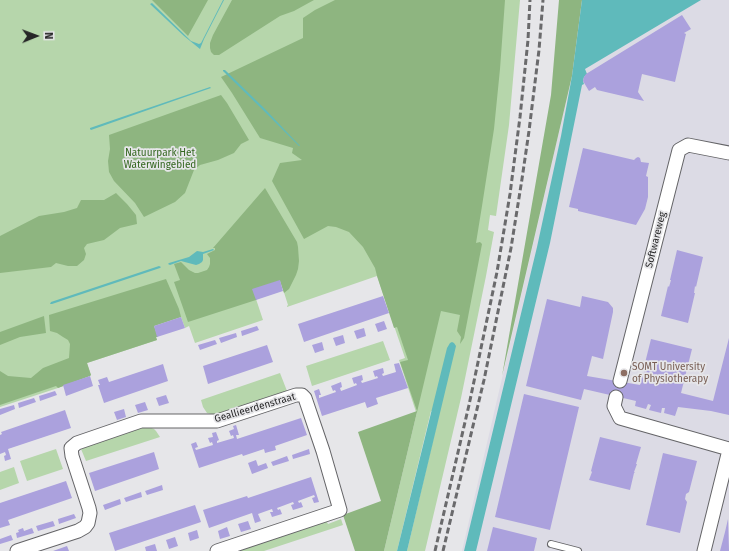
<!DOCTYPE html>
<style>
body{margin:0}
#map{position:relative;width:729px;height:551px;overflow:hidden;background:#e6e6e9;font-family:"Fira Sans",sans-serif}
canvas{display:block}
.north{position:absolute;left:16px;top:16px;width:40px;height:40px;-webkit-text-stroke:3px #e6e6e9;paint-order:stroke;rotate:89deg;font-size:11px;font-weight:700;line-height:16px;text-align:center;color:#262627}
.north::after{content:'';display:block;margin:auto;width:14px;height:18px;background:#262627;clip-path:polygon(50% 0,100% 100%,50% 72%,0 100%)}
</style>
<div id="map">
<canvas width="729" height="551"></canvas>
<div class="north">N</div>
</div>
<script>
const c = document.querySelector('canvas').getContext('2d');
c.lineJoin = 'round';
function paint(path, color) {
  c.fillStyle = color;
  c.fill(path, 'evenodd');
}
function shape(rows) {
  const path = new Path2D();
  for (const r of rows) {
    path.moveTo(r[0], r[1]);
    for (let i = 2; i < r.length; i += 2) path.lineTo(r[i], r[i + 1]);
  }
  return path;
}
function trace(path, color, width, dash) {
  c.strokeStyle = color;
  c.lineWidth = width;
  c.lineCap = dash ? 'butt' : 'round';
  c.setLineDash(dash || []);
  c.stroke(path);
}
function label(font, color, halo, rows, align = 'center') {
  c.font = font + ' "Fira Sans",sans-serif';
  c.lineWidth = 3.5;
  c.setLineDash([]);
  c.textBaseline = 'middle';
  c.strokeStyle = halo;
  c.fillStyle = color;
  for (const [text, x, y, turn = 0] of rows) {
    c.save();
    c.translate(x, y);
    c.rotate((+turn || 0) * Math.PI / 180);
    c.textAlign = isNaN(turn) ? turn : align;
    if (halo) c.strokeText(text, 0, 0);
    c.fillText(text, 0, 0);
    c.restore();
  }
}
paint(shape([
 [582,0,729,0,729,551,462,551,572,76]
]), '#dcdbe5');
paint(shape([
 [0,0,520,0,509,125,496,216,490,215,488,230,494,232,486,276,461,398,425,551,407,551,440,410,431,411,397,551,384,551,417,412,416,412,399,360,405,358,377,276,287,307,287,306,288,305,280,280,253,290,263,320,195,343,189,326,185,328,181,317,154,326,157,337,156,337,157,340,87,363,91,375,58,388,0,407],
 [383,341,390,360,312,386,306,366],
 [280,373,287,391,215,415,207,413,203,407,201,400],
 [142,427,149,427,154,429,156,431,160,437,86,461,81,449,83,447],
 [56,449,63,469,27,481,20,461],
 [14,467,19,483,0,490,0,472],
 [341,519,343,525,264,551,233,551,326,520,328,524]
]), '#b6d6ab');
paint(shape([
 [152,0,208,0,188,36],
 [232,0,314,0,294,11,280,16,219,55,214,55,211,52,210,48,210,43,213,35],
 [335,0,505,0,500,69,494,129,482,206,476,243,480,242,482,244,464,338,460,344,461,337,457,331,460,315,441,311,384,551,355,551,343,515,381,501,358,432,417,411,400,362,408,360,397,327,394,328,377,276,375,268,363,247,349,232,336,227,328,226,304,239,272,181,280,163,302,160,292,153,293,148,260,138,232,93,221,77,303,38,303,18,315,10],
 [559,0,582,0,572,76,502,376,551,95],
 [221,95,227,103,249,140,241,144,234,153,218,160,200,165,194,170,185,193,175,202,144,217,135,203,114,181,109,172,108,161,110,149,109,135],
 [265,188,297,242,298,247,299,261,298,269,296,275,289,289,284,293,280,281,256,300,188,322,174,282,180,280,174,264,181,262,189,270,195,273,198,273,207,270,209,267,210,264,210,258,207,254,215,250,215,248,213,248],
 [116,193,127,204,136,215,137,224,120,228,104,240,87,244,84,248,86,254,84,260,77,266,68,266,56,263,51,267,0,273,0,236,39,216,64,212,77,208,81,200,104,200],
 [166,279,179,309,181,317,154,326,158,337,156,337,157,340,87,363,91,375,90,376,58,388,56,386,0,405,0,371,8,376,31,378,43,368,69,358,70,344,68,340,63,337,57,333,50,331,49,315],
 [44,316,46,333,20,337,0,345,0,332]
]), '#8eb580');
paint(shape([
 [223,0,224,0,204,39,200,49,184,36,150,4,152,3,191,41,199,44,201,43],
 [582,0,701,0,585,69,587,74,584,77,583,81,584,84,582,85,550,243,476,551,464,551,537,247,561,136,572,76],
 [223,70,225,70,265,109,300,146,299,146,263,110,223,71],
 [210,87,211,88,182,98,91,130,90,129,90,128,119,118],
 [213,249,214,250,203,254,203,260,202,262,199,264,196,265,181,261,170,265,168,264,169,263,189,257,197,251,203,252],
 [159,266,161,267,160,268,52,304,50,304,51,302],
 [452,342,454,343,456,346,407,551,397,551,447,348,450,343]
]), '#5fbabb');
paint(shape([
 [682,15,691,29,684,33,686,34,675,82,642,74,638,92,644,101,597,90,595,87,589,91,583,81,584,77,586,74],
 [583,148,634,160,636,158,638,157,640,158,641,162,649,163,646,176,648,177,648,197,645,209,636,225,578,211,578,209,569,207],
 [677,250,703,257,696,287,695,286,694,293,695,293,688,323,661,316,668,286,669,287,671,280,670,280],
 [280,280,283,291,256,300,252,289],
 [383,296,389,313,304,342,298,324],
 [582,296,608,302,613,308,613,312,603,359,592,356,587,376,640,385,643,373,644,373,645,368,644,367,651,339,692,349,681,393,713,401,729,338,729,415,711,411,678,407,675,416,664,413,665,408,662,408,661,413,649,410,651,405,648,404,646,409,635,406,636,401,584,389,581,400,526,386,547,299,580,307],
 [181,317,185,328,157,337,154,326],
 [384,321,387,329,378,332,375,324],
 [257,326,259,330,242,336,241,331],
 [364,328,366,336,357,339,354,331],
 [236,333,237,337,221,343,219,338],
 [343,335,345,343,336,346,333,338],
 [215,340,217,344,200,350,198,345],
 [322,342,324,350,315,353,312,345],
 [267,345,273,362,208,384,203,366],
 [399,363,408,388,376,398,378,404,367,408,365,402,322,416,314,391,319,389,321,395,319,395,319,398,336,392,335,390,333,391,331,386,341,382,342,387,340,388,341,391,357,385,356,383,354,384,352,378,362,375,363,380,361,381,362,383,378,378,377,376,375,377,373,371,383,368,384,373,382,374,383,376,396,372,394,364],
 [163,364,168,381,104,403,98,385,100,385,98,380,107,377,109,382],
 [90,376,93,386,66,396,63,385],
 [55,391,57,395,40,401,39,396],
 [524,394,579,407,550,530,495,517],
 [166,395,169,403,159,406,156,398],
 [34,398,36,402,19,408,18,403],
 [145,402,148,410,138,413,135,405],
 [14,405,15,409,0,415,0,409],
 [124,409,126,417,117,420,114,412],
 [65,410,71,428,8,449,11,459,5,461,4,456,6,455,5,452,0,454,0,435,2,434,1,432],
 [301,418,307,435,275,446,276,450,265,453,264,449,243,456,242,454,199,468,191,444,196,442,198,447,195,448,196,450,213,445,212,442,210,443,208,438,213,437,212,433,216,432,219,440,217,441,217,443,234,438,233,435,231,436,229,431,234,429,233,426,236,425,239,435,236,435,237,439],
 [600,437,641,447,636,464,637,464,634,472,635,472,634,473,630,490,589,480,592,472,591,471],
 [309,449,310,454,293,459,292,455],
 [154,452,159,469,95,491,89,473],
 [663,453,697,461,689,492,686,494,685,499,687,502,680,533,646,525],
 [287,456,289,461,273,466,271,462],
 [256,460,258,466,266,463,268,468,252,474,248,463],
 [311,477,319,502,314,503,312,498,315,497,314,495,298,501,299,503,301,502,303,507,293,510,291,505,294,504,293,502,277,508,278,510,280,509,282,514,272,517,270,512,273,512,272,509,258,514,261,521,255,523,252,513,209,528,203,510,247,496,248,498],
 [66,481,72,498,8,520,10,525,0,528,0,503],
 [162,485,163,490,147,495,145,491],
 [141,492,142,497,126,502,124,498],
 [120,499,121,504,105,510,103,505],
 [195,505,201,522,115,551,109,533],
 [74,514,76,518,59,524,58,519],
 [728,519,729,551,720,551,725,532],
 [53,521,55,526,38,531,36,526],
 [248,521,251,529,241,532,238,524],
 [227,527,230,536,220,539,218,531],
 [493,527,537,538,534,551,487,551],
 [23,528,24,531,32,528,34,533,17,538,16,533,19,532,18,530],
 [197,530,199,538,190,541,188,533],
 [11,535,13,540,0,544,0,539],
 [175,537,178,546,169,549,166,540],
 [155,544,157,551,146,551,145,547],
 [67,546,69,551,53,551]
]), '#aba1dd');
const service = shape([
 [551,544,578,551]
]);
const minor = shape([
 [620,381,679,150,688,145,729,153],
 [616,397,614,406,620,418,729,449],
 [17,551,78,531,85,527,88,523,90,513,89,508,72,456,71,448,77,443,141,421,217,421,296,395,302,395,305,398,306,401,323,451,340,510,217,551],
 [704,551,729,450]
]);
trace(service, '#646467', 8);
trace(minor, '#646467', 15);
trace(service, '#fff', 6);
trace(minor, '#fff', 13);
trace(shape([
 [435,551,469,405,497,272,510,194,520,117,528,40,530,0],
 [443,551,484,380,511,248,522,179,529,131,539,50,543,0]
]), '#6a6a6c', 3, [6, 3]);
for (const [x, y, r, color] of [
 [624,373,4,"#8d6e63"]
]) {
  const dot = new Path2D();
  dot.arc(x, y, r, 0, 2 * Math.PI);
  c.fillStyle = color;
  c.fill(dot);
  trace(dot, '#e6e6e9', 1.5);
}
label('10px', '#33661e', '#e6e6e9', [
 ["Natuurpark Het",160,153],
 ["Waterwingebied",160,165]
]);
label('10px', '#262627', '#e6e6e9', [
 ["Softwareweg",656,240,-76],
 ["Geallieerdenstraat",255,408,-16]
]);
label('10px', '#785e54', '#e6e6e9', [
 ["SOMT University",632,367],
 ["of Physiotherapy",632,379]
], 'left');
</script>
